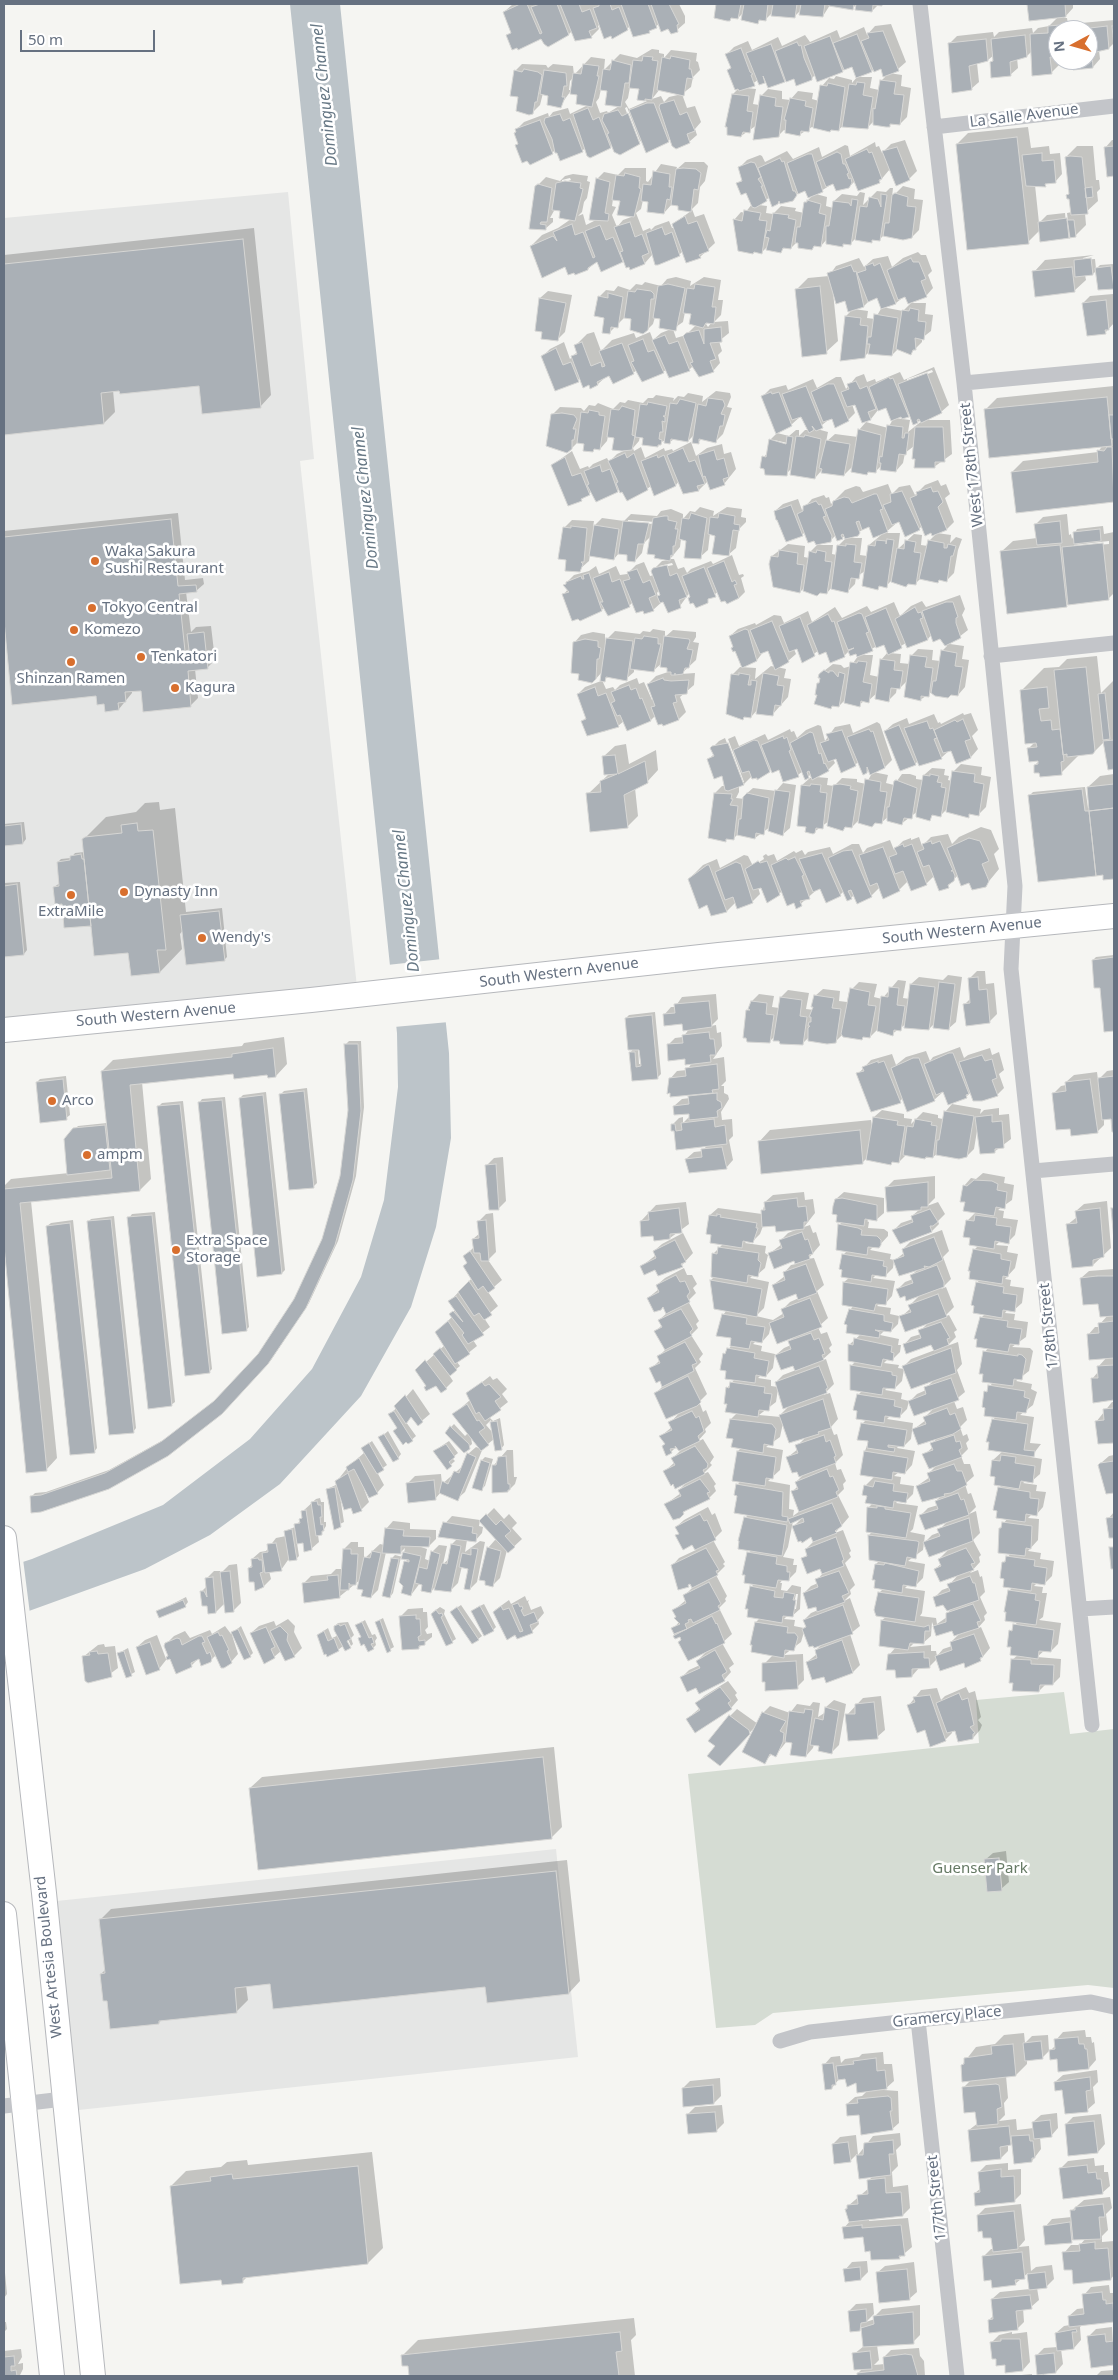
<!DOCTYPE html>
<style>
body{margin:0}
#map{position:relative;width:1118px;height:2380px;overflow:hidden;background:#f5f5f2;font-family:"Noto Sans",sans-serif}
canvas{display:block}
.frame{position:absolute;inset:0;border:5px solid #667181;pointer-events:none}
.north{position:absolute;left:1048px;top:20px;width:50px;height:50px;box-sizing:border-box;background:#fff;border:1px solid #c2c6cd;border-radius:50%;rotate:264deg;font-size:14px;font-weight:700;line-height:20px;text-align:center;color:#667181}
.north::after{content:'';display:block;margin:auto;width:18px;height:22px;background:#d86f2e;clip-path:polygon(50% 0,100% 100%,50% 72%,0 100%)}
.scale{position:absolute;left:20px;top:30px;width:135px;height:22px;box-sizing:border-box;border:2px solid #667181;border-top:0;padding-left:6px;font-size:15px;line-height:18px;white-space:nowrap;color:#667181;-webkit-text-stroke:4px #fff;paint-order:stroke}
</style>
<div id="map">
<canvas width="1118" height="2380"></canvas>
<div class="frame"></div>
<div class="north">N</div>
<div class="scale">50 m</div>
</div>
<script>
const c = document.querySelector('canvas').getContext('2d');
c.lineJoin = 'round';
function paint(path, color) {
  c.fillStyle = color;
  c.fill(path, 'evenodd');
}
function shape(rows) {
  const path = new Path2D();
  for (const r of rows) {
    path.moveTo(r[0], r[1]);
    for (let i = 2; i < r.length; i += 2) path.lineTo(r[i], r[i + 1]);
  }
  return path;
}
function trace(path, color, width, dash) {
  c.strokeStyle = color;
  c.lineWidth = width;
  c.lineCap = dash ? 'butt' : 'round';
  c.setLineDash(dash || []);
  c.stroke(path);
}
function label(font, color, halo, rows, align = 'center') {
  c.font = font + ' "Noto Sans",sans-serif';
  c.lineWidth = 5;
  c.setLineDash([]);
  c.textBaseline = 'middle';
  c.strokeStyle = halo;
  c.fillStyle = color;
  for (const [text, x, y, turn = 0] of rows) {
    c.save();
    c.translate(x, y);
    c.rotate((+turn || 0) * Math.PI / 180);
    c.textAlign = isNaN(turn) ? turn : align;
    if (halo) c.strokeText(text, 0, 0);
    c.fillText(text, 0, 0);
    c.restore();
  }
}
paint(shape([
 [288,192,314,459,300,461,357,987,4,1024,4,218],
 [556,1849,578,2057,69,2111,47,1902]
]), '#e5e6e5');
paint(shape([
 [1064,1692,1070,1734,1114,1729,1114,1988,1088,1985,773,2013,755,2025,716,2028,688,1774,979,1743,976,1700]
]), '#d5dcd3');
paint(shape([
 [290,4,340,4,449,1053,451,1138,436,1227,411,1307,361,1396,280,1484,210,1535,145,1569,4,1620,4,1568,32,1559,163,1505,250,1439,312,1369,361,1277,384,1200,398,1087,397,1033]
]), '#bcc4c9');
paint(shape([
 [442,959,449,1022,394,1027,387,965],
 [23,1559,30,1614,4,1622,4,1565]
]), '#f5f5f2');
paint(shape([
 [513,4,679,4,685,16,685,23,677,30,660,23,649,32,634,35,630,26,627,29,600,24,598,26,599,29,592,36,575,40,572,31,569,34,542,38,508,35,512,31,504,12],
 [717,4,857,4,853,8,830,5,823,16,802,9,794,17,773,12,765,20,761,19,757,23,744,12,738,18,732,17,730,19,715,17],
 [858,4,883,4,878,5,872,11,857,9],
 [1029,4,1073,4,1073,8,1064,18,1067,18,1068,24,1075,24,1075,29,1081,23,1114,20,1114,48,1114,43,1109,48,1099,50,1100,59,1093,67,1073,60,1088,60,1088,30,1058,30,1059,65,1051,73,1032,51,1027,56,1017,58,1018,68,1010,75,991,62,994,59,994,55,988,60,977,63,979,82,971,89,949,44,957,36,993,32,994,37,999,32,1032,28,1033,33,1038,28,1049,26,1058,17,1030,20],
 [891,24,906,62,898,69,889,73,902,75,901,86,911,88,907,117,900,124,892,123,889,126,874,121,868,127,843,126,838,130,812,127,799,135,784,130,778,136,757,125,741,136,733,94,741,86,729,70,731,67,727,54,734,47,748,41,752,50,778,37,782,46,805,35,810,42,837,30,840,38,864,27,867,35,875,26],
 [852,66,871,71,881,68,885,77,881,81,879,90,870,88,872,77,857,77,852,83,852,80,836,76,834,79,829,78,822,86,819,101,812,99,813,93,798,91,790,100,782,99,782,91,768,89,761,96,759,105,753,104,756,89,746,88,758,80,764,82,784,81,794,77,811,79,816,74,842,71],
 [652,49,659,50,659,53,664,54,664,58,671,50,697,53,696,61,698,62,700,70,693,77,691,87,682,94,687,108,695,106,701,122,695,129,697,135,689,142,670,139,668,141,642,140,631,149,620,153,612,144,610,147,585,148,582,151,555,150,552,153,517,132,516,130,524,122,548,113,549,117,553,112,568,108,570,114,588,105,579,93,570,92,560,106,550,95,543,93,540,105,532,113,520,96,515,71,522,64,546,65,548,68,553,64,573,66,574,75,591,57,605,59,604,70,620,54,637,58],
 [574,77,572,90,569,90,570,81],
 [630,87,640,88,638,99,647,101,629,109,625,102,628,98],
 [601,89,608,90,619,106,608,113,607,111,600,113,596,102,599,98],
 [660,89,682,94,669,97,664,102,661,96,652,99],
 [627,107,640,141,638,143,625,108],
 [1028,127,1031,148,1049,146,1050,154,1060,153,1062,174,1055,182,1048,182,1045,185,1035,185,1039,223,1047,215,1065,213,1066,223,1068,221,1067,213,1072,212,1070,198,1068,195,1070,193,1066,157,1077,146,1093,146,1096,180,1099,180,1100,189,1097,192,1098,201,1085,213,1086,225,1075,236,1040,230,1028,242,957,144,968,133],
 [905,140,917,171,909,179,890,169,879,182,855,181,849,187,834,183,816,194,827,197,826,206,833,208,834,201,842,194,857,196,860,192,865,193,863,205,877,191,886,192,890,188,893,188,892,197,903,186,915,189,914,199,923,200,919,230,912,237,903,239,888,237,888,235,884,235,879,240,874,239,871,241,855,239,850,244,845,243,842,246,827,239,821,246,815,245,811,249,797,242,791,248,785,247,780,252,769,245,762,252,734,220,741,212,745,213,752,204,747,191,738,184,742,179,739,168,747,160,760,155,762,156,765,162,787,151,793,159,819,147,822,157,845,145,848,146,850,156,875,142,876,147,879,146,882,153,891,144],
 [806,190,813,195,805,203,804,213,795,211,796,208,781,206,773,214,766,213,767,206,759,205,770,197,778,203],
 [1112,140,1114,140,1114,175,1108,176,1105,148],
 [685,162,704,162,708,166,705,181,700,187,698,203,692,209,695,217,704,214,715,243,700,257,683,251,679,255,652,255,645,263,631,268,624,259,622,261,598,260,588,269,575,271,531,246,542,235,558,228,571,219,561,210,555,209,550,218,553,218,553,222,545,229,531,228,536,187,546,177,560,181,565,176,573,174,588,176,587,181,590,182,587,198,584,202,582,212,578,216,583,214,586,225,598,219,597,179,604,172,618,175,625,168,646,168,646,181,648,182,661,164,677,167,676,170],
 [570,178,571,180,562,183,562,180],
 [613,199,621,200,634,216,623,220,617,227,612,215,616,207,612,206],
 [643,200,649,201,664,213,672,204,691,211,673,224,675,228,672,228,669,221,655,226,651,230,650,228,643,231,636,213,641,209],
 [254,228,271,395,260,407,200,384,120,389,113,390,115,412,104,423,4,434,4,255],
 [918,252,921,255,926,255,932,271,928,275,933,288,926,296,906,295,896,303,882,307,878,297,870,300,864,306,854,309,868,311,867,318,875,319,882,307,903,311,911,303,926,303,925,314,933,315,931,331,922,338,922,342,911,353,898,349,892,355,868,353,864,357,846,316,850,312,846,299,833,292,838,341,826,352,797,289,808,278,829,276,836,266,859,258,864,267,873,259,888,256,892,267,903,258],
 [1094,255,1083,258,1083,260,1095,259,1096,269,1100,265,1114,264,1113,288,1097,270,1093,274,1085,275,1086,280,1074,291,1034,272,1045,260],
 [676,277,691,281,690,286,704,277,721,280,718,300,723,300,721,315,714,322,728,321,729,333,719,341,722,351,718,355,720,363,713,371,693,366,689,370,667,369,663,372,637,370,633,373,609,374,598,384,590,384,580,378,578,380,543,356,550,349,564,342,570,359,578,351,576,345,587,334,594,332,601,351,612,340,634,333,636,338,650,332,653,340,661,333,671,329,662,318,655,317,653,324,646,331,633,318,625,317,609,333,599,297,606,290,614,291,618,286,630,290,636,284,642,285,645,282,661,286,667,279],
 [685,312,692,313,701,325,695,326,686,335,676,338,673,329,683,322],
 [709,322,712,322,708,327,706,324],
 [548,291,572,295,565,332,557,340,540,298],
 [1113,294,1114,323,1105,333,1083,303,1090,296],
 [934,367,949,405,941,412,925,420,950,420,952,454,934,467,916,467,914,446,905,453,903,463,896,471,882,465,875,472,870,471,867,474,854,465,844,475,822,470,815,478,792,468,786,474,764,457,768,452,770,440,777,433,789,436,796,430,799,430,799,436,805,430,809,430,802,415,791,425,763,396,770,389,786,385,788,390,813,379,817,388,836,377,841,377,846,389,856,377,864,374,867,382,875,379,876,382,900,372,904,380],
 [932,370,933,372,907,382,907,379],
 [856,403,863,422,871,419,878,410,887,407,892,421,888,428,866,422,859,430,858,437,835,434,826,442,828,432,817,429,832,417,848,420,855,413,852,404],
 [910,414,914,423,923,420,908,432,910,420,895,418],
 [774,440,792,444,791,447,774,442],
 [1114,386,1114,501,1017,512,1012,472,1023,461,1098,452,1103,445,985,410,997,398],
 [716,391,730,393,731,397,727,407,732,408,723,434,716,441,702,439,698,442,695,434,688,441,674,439,670,442,663,441,658,446,640,436,639,441,633,448,634,451,641,447,645,458,664,448,665,451,672,449,673,451,691,442,696,456,707,448,722,444,724,454,731,452,736,469,724,484,710,488,707,482,699,490,684,492,679,481,676,485,651,486,647,489,592,491,581,500,552,465,572,451,580,469,588,466,589,468,593,464,607,458,609,462,617,454,628,449,616,437,608,436,607,441,600,449,595,448,593,451,586,443,577,443,570,450,552,415,560,407,581,408,584,411,589,405,595,406,598,403,613,409,620,402,625,403,628,400,643,403,648,398,653,398,656,395,674,398,673,401,678,396,684,397,688,393,703,396,702,402],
 [938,480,941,486,946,484,950,494,945,498,954,522,947,529,933,534,922,526,919,529,900,520,885,533,900,533,898,549,914,534,922,535,921,545,928,546,929,541,937,533,951,535,950,543,956,537,962,539,958,550,954,573,947,580,921,578,915,584,891,581,886,586,881,585,878,588,865,571,856,577,855,584,848,591,832,587,827,593,805,587,800,592,772,556,788,544,805,546,804,557,809,558,810,552,817,545,815,539,805,532,802,535,775,511,783,504,798,499,802,510,812,499,824,495,826,498,829,497,831,504,845,490,856,486,860,487,863,492,888,484,892,494,899,487,910,485,915,495,925,485],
 [869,526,886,531,869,545,867,556,860,555,862,538,849,538],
 [836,535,842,538,845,536,846,538,839,545,837,555,832,554,833,545,818,545,830,541],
 [700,507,714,511,713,516,727,507,742,509,741,517,746,518,746,522,739,529,736,548,728,555,717,535,710,533,708,550,700,557,688,540,681,539,680,547,670,559,674,559,678,569,684,567,687,573,691,569,711,561,713,564,732,555,739,575,743,574,744,576,741,578,745,592,738,599,727,603,718,592,697,606,690,592,680,606,663,601,653,610,643,609,633,602,629,606,604,607,602,610,564,594,568,589,567,582,574,575,589,571,596,566,599,574,616,566,620,575,627,574,636,565,644,562,650,576,654,575,654,569,662,561,669,560,651,536,644,543,642,553,635,561,629,554,619,553,614,559,590,555,589,561,581,568,573,571,567,559,564,528,572,520,594,521,593,527,602,518,624,521,631,514,657,516,661,511,671,509,683,514,683,519,690,511,695,512],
 [628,520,655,522,655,524,628,523],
 [672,563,673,565,659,568,659,566],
 [659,590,661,595,658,597,657,593],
 [178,513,185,580,203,578,204,584,196,591,186,592,191,632,196,627,211,626,215,660,207,668,195,669,198,698,191,705,142,689,132,690,132,693,119,709,105,703,97,695,13,704,4,612,4,531],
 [1067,514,1069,535,1071,534,1072,539,1077,529,1103,526,1104,534,1114,532,1114,593,1108,599,1069,603,1066,606,1001,552,1013,541,1037,538,1036,524,1043,517],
 [1109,541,1109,544,1074,547,1074,545],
 [960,595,965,609,962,615,968,630,950,644,964,646,962,659,969,660,965,687,958,695,932,692,920,700,908,680,900,688,897,687,896,693,888,701,877,693,868,701,864,701,859,705,846,699,839,706,834,705,831,708,819,694,820,674,833,664,841,665,844,668,851,666,858,656,856,652,849,651,844,656,818,651,803,661,797,647,794,649,796,654,788,661,777,667,786,669,784,678,791,679,788,697,772,715,758,709,751,717,733,674,740,667,756,668,755,679,771,666,775,667,769,650,764,651,757,660,742,666,730,636,738,629,755,623,756,625,774,615,781,616,784,623,808,611,812,622,835,607,842,618,867,606,871,612,894,602,900,616,911,606,922,601,926,607,929,606],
 [932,634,941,638,947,646,942,651,940,661,932,660,933,650,918,649,911,656,910,664,900,663,901,654,889,653,906,643,928,639],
 [884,643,888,652,881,660,879,677,870,675,873,655,858,655],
 [653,629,665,631,665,637,673,630,696,632,696,637,693,642,699,643,696,660,681,674,695,673,694,685,680,697,686,712,679,719,656,715,651,720,627,730,624,721,618,726,603,732,583,721,586,717,578,694,585,687,601,681,602,672,594,681,580,673,574,643,581,635,593,632,605,634,605,641,615,631,640,634,643,631,650,632],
 [662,663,669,667,668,672,656,676,648,684,654,699,652,700,644,682,639,684,637,678,620,685,615,690,613,687,606,689,602,680,609,677,626,679,634,672,634,668,653,671],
 [1097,656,1101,693,1114,680,1114,768,1109,768,1104,742,1093,753,1080,754,1061,773,1035,765,1041,759,1029,748,1035,742,1021,691,1044,668,1059,667,1067,659],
 [963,713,964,715,971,713,978,730,972,736,978,749,971,757,956,762,951,749,941,758,918,761,915,764,885,731,893,724,907,718,909,724,934,714,938,723,940,722,941,724],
 [877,722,880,724,892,760,885,767,873,772,888,775,886,783,894,785,902,774,910,774,916,776,916,779,923,780,924,775,932,768,945,769,944,775,949,776,948,780,952,781,953,772,961,764,982,767,981,775,991,777,986,807,979,814,971,813,968,816,948,808,941,815,934,814,929,819,918,811,901,824,890,822,890,815,881,823,860,819,852,827,829,821,814,832,807,826,798,825,802,785,810,778,813,778,811,774,808,777,803,771,798,775,772,769,752,776,744,784,739,786,739,792,736,798,745,799,745,795,753,788,776,791,783,783,796,785,790,828,782,835,770,827,755,838,738,834,733,839,728,838,725,841,715,793,722,786,725,786,722,775,708,760,714,754,712,748,719,741,725,738,742,782,744,782,728,739,735,736,739,746,765,734,768,740,790,729,791,732,794,731,797,738,806,730,818,725,821,726,825,741,835,727,850,724,853,733],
 [837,757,855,765,858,762,867,772,869,769,871,775,866,784,857,782,857,779,842,778,834,786,827,785,828,778,816,777,828,770,835,763,833,759],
 [626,744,629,764,656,750,658,770,647,782,635,788,638,816,627,827,588,794,609,774,603,757,615,746],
 [1114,774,1114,877,1104,878,1104,874,1030,795,1033,792,1085,787,1088,808,1090,808,1088,787,1100,776],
 [159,802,160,810,175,808,186,912,222,908,227,957,224,960,183,930,180,934,182,949,160,972,63,903,54,887,60,883,58,862,61,859,71,858,75,853,85,852,83,840,106,817,136,812,145,803],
 [24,822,26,839,23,843,4,845,4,824],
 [981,827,991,830,999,849,994,854,999,869,985,886,970,882,958,875,948,886,935,875,926,884,908,881,899,890,880,887,871,896,854,895,851,898,844,891,840,895,820,887,797,907,795,901,783,890,779,894,761,886,758,887,760,894,752,902,736,902,727,911,712,914,708,904,689,879,703,865,717,859,720,868,744,855,748,856,753,866,764,859,763,856,754,862,766,854,768,856,774,854,777,861,794,851,796,853,802,850,805,855,808,852,830,847,833,854,852,844,859,844,863,853,867,848,890,840,894,850,903,841,911,838,911,840,919,837,922,846,931,837,948,834,952,844,959,837],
 [20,882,27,950,24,954,4,956,4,883],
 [1114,955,1114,1030,1105,1030,1101,986,1093,960,1096,957],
 [977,971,985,971,986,984,994,983,997,1014,990,1021,964,1005,971,998,969,979],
 [948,975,962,977,956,1022,948,1029,935,1023,929,1029,906,1024,892,1034,877,1030,870,1037,864,1036,862,1038,842,1035,835,1042,809,1037,802,1044,775,1036,769,1042,748,1011,752,1001,759,994,774,996,772,1007,779,1008,781,997,788,990,809,993,806,1009,814,1010,815,996,823,989,840,991,839,1001,847,1002,849,992,859,982,877,984,874,997,882,999,898,980,906,981,903,998,910,999,911,984,919,977,943,980],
 [716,994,718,1019,711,1026,716,1025,717,1033,721,1032,722,1046,713,1059,724,1057,726,1081,721,1086,724,1086,724,1093,728,1095,729,1099,721,1112,722,1120,732,1119,733,1136,729,1140,733,1160,726,1168,686,1159,694,1152,703,1151,707,1145,677,1149,675,1129,672,1125,679,1118,683,1117,683,1123,690,1116,690,1112,674,1106,682,1099,690,1098,689,1094,670,1079,677,1071,687,1070,692,1063,668,1045,675,1038,683,1037,690,1028,683,1023,664,1015,671,1007,675,1007,682,997],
 [655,1012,661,1074,658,1077,633,1080,630,1053,634,1048,626,1018,629,1015],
 [638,1048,641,1048,642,1064,639,1064],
 [284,1037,287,1064,276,1076,234,1072,142,1082,151,1179,140,1190,31,1201,57,1458,46,1470,28,1471,4,1233,4,1186,11,1179,69,1173,65,1139,78,1126,107,1123,102,1071,113,1060,242,1046,244,1043],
 [349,1041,361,1041,364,1107,356,1176,338,1241,309,1303,271,1360,221,1413,108,1488,31,1497,35,1493,46,1492,109,1470,167,1438,217,1399,259,1354,295,1300,323,1239,341,1177,349,1110,345,1045],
 [960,1047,964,1058,968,1055,990,1048,992,1055,999,1052,1004,1070,999,1074,1004,1088,997,1095,971,1092,966,1097,944,1091,934,1100,903,1098,900,1101,858,1074,871,1060,892,1054,896,1065,906,1057,926,1051,930,1061,933,1057],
 [1114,1070,1114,1130,1112,1118,1104,1119,1104,1125,1097,1132,1071,1127,1054,1093,1061,1086,1066,1085,1066,1082,1074,1075,1097,1072,1098,1080,1107,1071],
 [66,1076,70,1115,66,1118,37,1082,40,1079],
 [307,1088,317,1183,313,1187,281,1094,284,1091],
 [266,1092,285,1270,282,1273,240,1098,243,1095],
 [225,1097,249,1327,246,1330,199,1103,202,1099],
 [183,1101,212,1369,209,1372,158,1107,162,1103],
 [952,1104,981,1109,980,1114,984,1110,999,1108,999,1115,1009,1114,1011,1139,994,1152,977,1131,974,1149,967,1156,937,1154,933,1157,925,1158,907,1154,899,1162,893,1161,891,1163,867,1158,863,1162,759,1142,770,1130,871,1120,872,1128,874,1117,882,1110,904,1114,904,1118,912,1119,911,1124,923,1112,938,1115,938,1118,943,1119,945,1112],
 [503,1157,506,1201,499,1208,487,1165,494,1158],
 [983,1173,1005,1177,1004,1183,1014,1185,1012,1200,998,1210,1004,1211,1003,1218,1018,1220,1015,1235,1008,1242,1000,1241,996,1245,1008,1246,1007,1252,1018,1254,1015,1268,1005,1279,1011,1280,1010,1286,1024,1288,1022,1303,1014,1310,1008,1309,1005,1313,1015,1314,1014,1320,1028,1322,1026,1337,1012,1347,1030,1348,1033,1351,1029,1371,1016,1381,1032,1384,1031,1389,1037,1392,1033,1405,1020,1415,1034,1417,1030,1443,1041,1444,1031,1457,1042,1459,1040,1474,1032,1481,1026,1481,1023,1483,1037,1485,1036,1491,1046,1492,1043,1507,1036,1515,1032,1514,1028,1518,1039,1519,1038,1540,1028,1551,1041,1553,1040,1559,1054,1561,1052,1576,1045,1583,1038,1582,1034,1586,1043,1587,1042,1593,1047,1593,1043,1617,1039,1620,1061,1623,1058,1644,1051,1651,1045,1650,1037,1657,1061,1659,1060,1677,1053,1684,1046,1684,1039,1691,1012,1660,1018,1655,1011,1631,1018,1621,1009,1591,1013,1587,1005,1578,1003,1563,1011,1553,1000,1528,1007,1519,999,1488,1002,1485,996,1476,993,1460,1003,1451,993,1420,996,1416,986,1392,993,1382,985,1352,988,1348,981,1318,985,1314,977,1283,980,1279,974,1250,978,1246,972,1236,967,1221,976,1212,966,1201,964,1186,971,1178,976,1179],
 [935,1176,935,1198,927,1206,938,1202,945,1214,938,1221,939,1224,932,1231,894,1230,901,1223,913,1219,912,1216,920,1209,886,1188,894,1180],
 [804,1192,805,1200,813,1199,815,1213,804,1227,810,1225,813,1233,816,1232,820,1245,808,1259,814,1258,824,1285,817,1291,828,1318,818,1327,821,1334,827,1332,832,1345,829,1348,831,1352,821,1361,826,1359,834,1384,823,1395,830,1393,838,1419,831,1427,834,1435,837,1434,843,1455,835,1463,837,1470,841,1469,846,1481,843,1484,844,1489,838,1495,849,1517,835,1533,843,1530,851,1551,849,1553,851,1557,845,1563,855,1585,850,1590,851,1594,844,1601,850,1598,860,1626,850,1634,860,1665,853,1672,825,1675,807,1662,817,1654,816,1650,822,1644,804,1632,801,1642,784,1655,803,1654,804,1680,797,1687,764,1664,773,1655,756,1622,760,1618,751,1587,755,1583,748,1553,752,1550,745,1518,748,1515,738,1495,737,1485,741,1481,738,1451,741,1448,734,1438,731,1419,737,1413,728,1403,727,1388,735,1379,728,1370,724,1354,732,1345,733,1337,723,1315,727,1310,715,1308,711,1280,715,1276,714,1253,723,1244,710,1215,718,1208,762,1214,765,1202,773,1195],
 [776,1224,798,1229,788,1233,781,1240,782,1244,769,1254,795,1260,796,1264,791,1265,784,1273,785,1276,773,1285,797,1293,799,1298,790,1302,783,1309,784,1313,773,1320,756,1316,764,1308,769,1282,750,1278,753,1275,757,1275,765,1268,768,1255,765,1253,766,1246,745,1243,748,1240,753,1241,760,1234,763,1226],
 [771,1325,796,1335,789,1342,791,1345,784,1348,776,1355,794,1364,796,1370,783,1375,776,1382,778,1387,771,1386,771,1380,758,1378,761,1375,766,1376,773,1368,775,1354,761,1351,762,1346,753,1344,756,1341,762,1342,769,1334],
 [778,1389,791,1404,780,1415,781,1417,759,1415,776,1402],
 [783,1423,806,1437,797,1446,798,1449,788,1457,805,1473,796,1482,798,1486,792,1492,800,1511,793,1516,794,1510,789,1509,790,1485,768,1481,780,1470,783,1450,766,1447,780,1437],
 [803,1517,794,1526,812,1535,814,1541,806,1549,808,1553,803,1559,821,1567,823,1573,817,1580,818,1583,811,1586,804,1593,818,1610,811,1613,804,1620,806,1626,804,1628,794,1626,795,1620,784,1619,788,1615,792,1616,800,1609,801,1587,792,1585,787,1591,781,1590,782,1583,780,1583,783,1579,789,1579,796,1572,797,1565,793,1565,794,1559,783,1557,788,1547,793,1521],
 [796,1594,798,1594,796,1609,793,1609],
 [844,1192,884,1198,884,1213,876,1220,870,1219,867,1221,869,1222,868,1228,884,1229,888,1232,888,1236,878,1247,874,1246,870,1250,891,1254,890,1259,894,1260,893,1268,885,1276,877,1274,873,1278,895,1281,892,1296,885,1304,880,1303,877,1306,891,1308,890,1314,899,1316,898,1324,891,1331,885,1330,880,1335,899,1339,898,1345,901,1345,900,1352,892,1360,888,1359,884,1363,899,1365,898,1368,904,1369,902,1381,895,1388,888,1387,885,1390,902,1393,901,1399,909,1401,907,1409,900,1416,891,1415,887,1419,913,1423,911,1439,904,1446,899,1445,897,1448,915,1451,912,1465,905,1473,899,1472,894,1476,901,1477,900,1484,914,1486,913,1494,906,1501,899,1500,896,1503,918,1506,913,1529,910,1532,925,1535,923,1550,908,1561,925,1564,923,1578,916,1585,909,1584,905,1588,925,1591,922,1613,920,1616,936,1618,937,1624,947,1617,947,1614,953,1607,935,1597,942,1590,950,1587,949,1585,959,1574,935,1569,941,1564,939,1559,950,1548,925,1542,932,1535,940,1532,939,1530,947,1522,921,1515,928,1508,938,1505,936,1501,942,1495,917,1486,930,1477,928,1474,937,1465,924,1455,933,1447,932,1444,938,1437,914,1429,926,1420,925,1417,934,1408,910,1401,917,1394,926,1390,926,1388,934,1380,904,1366,911,1359,935,1350,932,1344,904,1345,911,1337,921,1334,920,1331,927,1324,901,1317,911,1308,910,1305,920,1295,905,1295,897,1290,905,1282,913,1279,912,1275,918,1269,895,1260,904,1253,903,1249,910,1242,942,1230,949,1251,943,1257,951,1279,941,1289,946,1287,954,1307,944,1317,949,1315,957,1330,954,1332,956,1337,947,1346,958,1342,962,1364,957,1370,965,1392,954,1401,957,1409,963,1407,967,1420,960,1427,963,1436,967,1434,969,1440,966,1443,968,1449,961,1456,964,1464,970,1464,974,1476,965,1484,968,1494,971,1493,976,1507,969,1514,976,1511,980,1533,973,1540,981,1555,979,1557,980,1562,970,1573,978,1570,980,1577,982,1576,985,1592,980,1597,987,1613,984,1616,985,1620,977,1629,981,1627,990,1648,980,1660,964,1661,937,1659,929,1667,919,1668,912,1676,896,1669,889,1655,896,1647,882,1620,886,1617,879,1593,883,1589,876,1564,880,1560,869,1535,873,1531,869,1507,873,1503,865,1486,875,1476,865,1451,869,1440,862,1424,866,1420,858,1395,862,1391,851,1366,855,1362,849,1345,861,1334,845,1323,847,1315,853,1306,844,1282,849,1278,843,1255,848,1250,839,1225,842,1222,836,1199],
 [889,1562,895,1563,889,1569],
 [932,1622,937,1635,953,1629,960,1633,951,1642,952,1646,943,1649,937,1656,936,1651,931,1651,931,1645,910,1647,915,1642,923,1643,931,1636],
 [1107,1201,1111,1248,1093,1265,1067,1225,1077,1217,1076,1211,1084,1204],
 [686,1202,689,1224,670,1238,641,1221,656,1205],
 [155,1212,175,1402,171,1405,129,1218,132,1214],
 [493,1213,496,1252,488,1260,502,1280,488,1292,498,1306,484,1318,490,1327,473,1340,477,1346,457,1362,460,1366,449,1375,453,1381,446,1388,436,1384,427,1386,416,1371,445,1345,436,1332,452,1317,450,1315,456,1309,450,1301,472,1278,465,1256,474,1247,473,1239,480,1233,479,1221,486,1214],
 [114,1216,136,1428,133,1432,88,1222,91,1219],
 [73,1220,97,1448,94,1452,47,1226,51,1223],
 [683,1233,693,1253,682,1265,659,1274,656,1268,642,1266,656,1255,654,1251,662,1244],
 [684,1268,687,1275,692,1275,697,1284,693,1288,696,1293,688,1301,699,1321,696,1324,698,1328,691,1335,703,1354,699,1359,701,1362,695,1368,707,1394,695,1406,700,1404,703,1412,706,1410,711,1423,705,1429,706,1432,697,1442,703,1439,714,1457,710,1463,712,1465,703,1474,708,1472,716,1484,714,1486,716,1491,709,1498,689,1508,683,1513,666,1504,681,1493,679,1490,687,1482,665,1471,675,1462,673,1458,681,1450,677,1446,671,1452,663,1446,666,1443,661,1436,672,1427,670,1423,681,1411,656,1393,663,1386,651,1369,660,1360,659,1356,666,1349,656,1331,662,1325,659,1320,667,1313,664,1306,648,1298,659,1289,657,1285,665,1278],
 [1114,1269,1114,1399,1094,1402,1092,1379,1098,1372,1098,1367,1107,1357,1088,1335,1095,1327,1100,1327,1100,1324,1108,1315,1081,1278,1089,1271],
 [490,1376,493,1380,497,1378,507,1389,502,1394,508,1402,489,1417,493,1421,500,1418,504,1445,501,1449,494,1439,483,1448,465,1492,457,1499,441,1492,435,1499,407,1484,415,1476,441,1474,442,1484,464,1465,468,1454,476,1447,481,1449,471,1437,472,1444,464,1451,447,1431,454,1424,465,1436,468,1433,454,1414,470,1400,467,1394],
 [491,1420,493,1433,486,1425],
 [413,1389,430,1414,418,1424,412,1416,406,1422,416,1436,408,1443,390,1415],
 [1112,1402,1114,1402,1114,1441,1099,1443,1096,1422],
 [388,1431,401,1454,398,1458,380,1438],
 [372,1441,387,1465,377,1472,384,1485,377,1493,364,1489,369,1502,361,1510,351,1506,340,1496,344,1522,334,1527,327,1489,338,1484,337,1481,348,1467,365,1452,363,1448],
 [449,1441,458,1453,452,1458,455,1461,447,1468,434,1451],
 [507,1450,513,1450,514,1477,517,1477,515,1484,508,1491,494,1465],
 [1114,1455,1114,1492,1106,1492,1104,1481,1101,1475,1101,1463,1109,1456],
 [485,1457,493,1459,485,1486,481,1489,482,1460],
 [320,1498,321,1502,324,1502,324,1522,326,1522,326,1526,321,1534,318,1535,319,1542,311,1549,304,1542,297,1543,299,1556,296,1559,288,1560,281,1570,269,1571,271,1579,264,1586,255,1581,249,1568,253,1564,252,1559,260,1552,266,1551,276,1538,286,1536,285,1531,295,1527,303,1517,302,1512,316,1499],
 [708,1507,712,1515,715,1513,722,1531,713,1540,725,1562,723,1564,725,1566,716,1575,727,1596,725,1599,726,1601,719,1608,732,1634,722,1643,734,1664,729,1668,731,1672,724,1680,697,1686,681,1678,689,1670,700,1665,697,1661,707,1651,682,1639,680,1636,676,1638,674,1635,673,1629,679,1622,674,1610,686,1600,684,1596,693,1587,691,1583,688,1586,672,1566,679,1558,696,1550,693,1544,677,1535,679,1533,676,1527,684,1520],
 [494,1508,504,1519,509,1514,517,1523,512,1528,522,1539,508,1552,507,1550,500,1578,492,1586,488,1548,495,1540,499,1541,481,1521],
 [1114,1512,1114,1536,1110,1537,1108,1519],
 [452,1516,480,1520,479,1526,483,1527,482,1533,475,1541,467,1540,465,1552,480,1541,485,1542,477,1582,470,1589,469,1568,462,1566,458,1583,451,1590,434,1588,431,1592,424,1584,420,1583,411,1595,404,1585,405,1562,408,1559,401,1557,393,1593,390,1597,392,1558,395,1555,403,1557,405,1548,400,1553,386,1552,378,1590,371,1597,360,1580,339,1597,303,1584,311,1576,331,1574,336,1569,343,1569,344,1549,351,1542,358,1542,358,1547,364,1547,364,1559,380,1544,384,1545,386,1529,393,1521,410,1523,410,1529,436,1530,436,1539,429,1546,421,1547,427,1549,425,1559,430,1561,432,1552,439,1545,447,1546,443,1564,450,1558,452,1544,458,1538,439,1536,440,1529],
 [237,1564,241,1603,234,1610,225,1603,216,1612,201,1592,207,1586,206,1579,214,1571,220,1571,220,1574,229,1565],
 [525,1596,527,1601,529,1600,528,1602,531,1610,541,1606,544,1613,538,1620,539,1624,532,1631,508,1638,495,1610,509,1600,511,1604],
 [186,1597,188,1602,185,1606,157,1612],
 [484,1604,496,1627,493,1630,476,1608],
 [461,1605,482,1636,473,1643,455,1609],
 [440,1607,445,1610,444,1614,456,1639,446,1645,433,1612],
 [423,1608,423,1612,427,1612,428,1627,425,1630,427,1634,432,1633,432,1637,418,1648,400,1617,408,1609],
 [383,1618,394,1647,387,1651,376,1622],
 [288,1619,295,1626,294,1632,302,1648,294,1656,285,1660,281,1651,274,1657,251,1633,259,1626,274,1621,276,1626],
 [365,1620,372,1635,375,1634,377,1638,375,1641,376,1645,373,1648,360,1638,362,1636,357,1625],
 [348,1622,354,1635,351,1638,353,1644,351,1646,346,1635,344,1636,350,1647,343,1648,343,1646,338,1650,325,1654,319,1634,328,1628,332,1638,339,1635,335,1626,338,1623],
 [225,1626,231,1634,241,1626,253,1653,250,1656,233,1635,232,1635,238,1654,231,1662,216,1655,210,1661,199,1658,191,1666,170,1658,166,1660,159,1669,137,1647,145,1640,157,1635,166,1659,169,1656,166,1644,174,1636,185,1631,190,1638,210,1630,212,1634],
 [104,1644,105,1647,115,1646,118,1668,103,1679,88,1682,83,1657,98,1645],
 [128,1648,135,1672,126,1677,119,1653],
 [728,1681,737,1693,735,1695,738,1700,731,1708,687,1719,700,1708,697,1703,704,1696],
 [966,1687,969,1693,975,1691,981,1717,978,1720,982,1725,980,1730,973,1738,955,1729,952,1730,952,1733,945,1740,925,1729,909,1705,921,1690,937,1688,941,1700,945,1696],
 [881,1696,885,1730,877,1737,847,1715,863,1698],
 [834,1700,846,1704,839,1745,832,1752,814,1744,813,1748,806,1756,793,1742,787,1741,775,1756,772,1754,764,1762,755,1727,727,1757,716,1746,730,1716,737,1709,758,1724,763,1713,770,1706,790,1713,797,1704,810,1706,813,1702,820,1703,818,1717,826,1712,826,1707],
 [554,1747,562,1827,551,1838,250,1788,262,1777],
 [1006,1851,1009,1882,1001,1889,985,1860,993,1853],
 [567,1860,580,1981,569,1993,486,1985,271,1982,246,1985,248,2000,237,2011,162,2019,159,2023,109,1999,101,1974,105,1970,100,1920,111,1909],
 [1085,2030,1086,2037,1091,2037,1092,2043,1094,2042,1096,2060,1089,2068,1050,2051,1056,2045,1056,2040,1063,2032],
 [1024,2033,1025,2043,1032,2036,1048,2035,1049,2051,1042,2058,1027,2060,1027,2064,1016,2075,1006,2076,1008,2098,1004,2103,1005,2115,999,2121,1016,2119,1017,2130,1034,2128,1033,2122,1041,2115,1057,2113,1058,2128,1051,2136,1040,2137,1041,2149,1032,2161,1013,2144,1008,2145,1008,2151,1001,2158,969,2130,978,2123,977,2111,963,2088,971,2080,962,2065,976,2047,995,2044,1004,2035],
 [883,2052,884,2064,892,2064,894,2081,884,2090,898,2091,899,2123,891,2130,847,2104,855,2097,862,2096,868,2090,857,2082,846,2078,839,2079,832,2088,824,2065,831,2057,840,2056,841,2063,845,2059,859,2057,862,2054],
 [1097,2070,1098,2082,1093,2087,1095,2103,1087,2110,1055,2082,1063,2075],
 [720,2078,721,2096,714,2103,683,2088,690,2081],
 [722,2105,724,2123,717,2130,687,2115,695,2107],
 [1101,2114,1105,2144,1098,2152,1066,2124,1073,2117],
 [900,2133,901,2145,896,2150,898,2166,892,2172,893,2187,908,2185,910,2208,903,2215,869,2219,869,2221,908,2218,912,2247,899,2258,871,2250,864,2235,844,2228,850,2221,846,2209,848,2206,869,2188,868,2181,873,2176,860,2177,857,2154,850,2161,833,2144,840,2137,856,2135,858,2155,873,2136],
 [372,2152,383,2248,368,2263,248,2276,243,2281,171,2186,186,2171,221,2167,227,2162,247,2160,248,2165],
 [1094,2158,1095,2166,1104,2165,1104,2172,1108,2172,1110,2186,1102,2193,1061,2168,1068,2161],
 [1008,2163,1008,2170,1021,2169,1021,2194,1014,2201,975,2193,981,2188,979,2172,986,2165],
 [1110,2197,1112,2208,1106,2214,1108,2230,1102,2236,1102,2242,1114,2241,1114,2275,1111,2279,1073,2269,1064,2253,1071,2245,1080,2245,1086,2238,1074,2239,1071,2241,1045,2227,1052,2219,1072,2217,1071,2211,1084,2200],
 [1021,2204,1025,2240,1019,2247,1029,2246,1031,2271,1036,2267,1052,2265,1054,2279,1046,2287,1037,2288,1039,2300,1031,2307,1023,2308,1024,2322,1017,2329,989,2320,994,2315,992,2299,1000,2292,1030,2289,1028,2273,1015,2284,992,2279,983,2257,991,2249,994,2249,992,2237,978,2215,985,2208],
 [867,2261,868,2272,861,2279,845,2270,852,2262],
 [4,2262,7,2294,4,2298],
 [914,2262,917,2292,909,2299,877,2273,885,2266],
 [1109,2285,1110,2293,1113,2293,1114,2297,1114,2321,1082,2325,1080,2327,1081,2340,1074,2348,1061,2349,1063,2364,1056,2372,1044,2373,1044,2376,1037,2376,1037,2355,1044,2348,1058,2347,1056,2333,1064,2326,1070,2325,1069,2316,1077,2309,1085,2308,1084,2295,1091,2287],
 [873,2303,874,2314,866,2322,875,2319,875,2316,882,2309,920,2305,920,2335,913,2342,877,2345,879,2360,874,2365,885,2364,884,2357,891,2350,919,2348,920,2356,924,2361,925,2376,858,2376,858,2373,863,2368,854,2354,864,2346,862,2327,859,2330,849,2311,856,2304],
 [634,2318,636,2335,631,2340,635,2376,410,2376,409,2364,402,2356,418,2340],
 [4,2322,6,2322,7,2329,4,2332],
 [1112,2327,1114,2364,1092,2366,1089,2336,1096,2329],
 [1012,2332,1012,2334,1027,2332,1030,2362,1023,2370,1006,2363,992,2342,999,2335],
 [21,2349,22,2357,18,2364,23,2363,23,2369,20,2375,4,2376,4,2351],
 [1114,2370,1114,2376,1096,2376,1101,2371],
 [1032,2374,1032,2376,1011,2376]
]), '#0003');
const building = shape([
 [520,4,527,4,540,34,542,33,531,7,540,4,557,4,569,35,548,47,544,44,541,39,518,50,517,48,512,50,506,35,511,33,503,12,520,4],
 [560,4,579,4,582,12,590,9,597,28,589,31,592,38,575,41,560,4],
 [599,4,610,4,612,10,619,7,628,30,612,39,611,36,604,39,593,8,599,6,599,4],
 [621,4,648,4,657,28,649,31,650,33,633,37,621,4],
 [651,4,669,4,679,24,677,25,678,32,671,34,668,29,661,32,651,4],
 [716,4,741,4,738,19,731,18,730,21,727,21,714,18,716,4],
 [744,4,768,4,766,21,759,20,758,24,741,20,744,4],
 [773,4,797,4,795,18,771,16,773,4],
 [801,4,825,4,823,17,799,15,801,4],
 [829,4,854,4,853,10,829,6,829,4],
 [856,4,882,4,882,6,873,5,872,12,855,10,856,4],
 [1027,4,1065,4,1066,17,1029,21,1027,4],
 [1060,25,1058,57,1050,57,1052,74,1032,76,1030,34,1048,33,1048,26,1060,25],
 [1107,26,1109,49,1092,53,1093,68,1073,70,1072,60,1088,60,1088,30,1073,30,1107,26],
 [1112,26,1114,26,1114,67,1114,48,1112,26],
 [883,31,899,71,883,77,881,69,874,72,861,41,869,38,867,33,883,31],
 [857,34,872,72,856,78,852,67,844,70,833,43,857,34],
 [1025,35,1027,57,1010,62,1011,76,991,78,990,62,993,61,991,39,1025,35],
 [830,36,843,72,817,82,804,46,830,36],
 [986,39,988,61,969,66,972,90,952,93,948,43,986,39],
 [797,42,799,46,801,45,804,58,812,77,812,80,796,86,794,79,786,82,775,51,797,42],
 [771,44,785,82,768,88,763,76,765,83,759,85,746,53,771,44],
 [741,48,750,72,753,74,751,75,755,86,739,91,738,89,735,90,727,70,731,68,725,54,741,48],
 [643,56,653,57,652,60,658,61,652,100,645,99,645,101,637,100,639,89,629,88,633,60,642,61,643,56],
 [671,56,690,60,689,69,691,69,693,79,687,78,684,96,657,90,662,57,670,59,671,56],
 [612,60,631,65,629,83,625,83,621,107,605,105,607,91,600,90,603,69,610,70,612,60],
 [583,64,599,66,597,76,599,76,592,107,576,104,577,95,570,94,573,73,581,74,583,64],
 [524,69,538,72,542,75,537,102,535,102,533,114,529,115,516,111,518,97,510,96,514,70,522,72,524,69],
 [544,70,566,73,567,86,564,86,562,97,565,97,561,108,547,105,548,96,540,94,544,70],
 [880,80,896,82,894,94,904,95,900,125,890,124,890,127,886,127,873,125,873,108,875,109,880,80],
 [857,82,865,83,863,95,873,97,868,129,842,127,849,84,856,85,857,82],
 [828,83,845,87,839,131,831,130,830,132,813,128,820,85,827,86,828,83],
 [732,94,749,96,747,111,753,112,750,133,743,132,741,137,727,135,727,127,725,127,732,94],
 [760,95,776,98,775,106,783,107,779,137,753,140,760,95],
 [790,98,806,101,805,106,813,108,809,132,801,131,800,136,785,133,786,120,784,120,790,98],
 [674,100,680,115,687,112,695,131,687,134,690,143,676,149,672,146,659,107,660,104,674,100],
 [647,103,654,103,669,142,646,153,629,110,647,103],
 [588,108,593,120,599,117,611,148,590,158,587,156,573,114,588,108],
 [618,110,622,116,628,113,640,144,620,155,614,152,607,134,609,133,602,120,604,114,618,110],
 [560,114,563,121,570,118,583,152,560,161,557,153,555,153,552,139,544,122,545,118,560,114],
 [540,120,553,154,530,165,527,161,522,163,515,145,518,144,514,133,516,132,515,129,540,120],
 [1017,137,1029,244,967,250,956,144,1017,137],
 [1114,146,1114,176,1107,177,1104,147,1114,146],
 [897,147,910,180,896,186,882,151,897,147],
 [867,149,869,153,872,152,882,179,879,180,880,183,858,191,845,159,867,149],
 [837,152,841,154,843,164,845,164,849,173,847,174,849,179,851,178,852,183,849,188,836,191,833,184,826,187,816,162,837,152],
 [1042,153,1042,161,1054,160,1056,183,1045,184,1046,187,1026,186,1022,155,1042,153],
 [808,154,812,154,823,192,808,198,805,191,798,194,787,163,808,154],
 [1070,156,1082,157,1088,214,1071,215,1069,199,1067,199,1066,195,1069,194,1065,157,1070,156],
 [780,158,782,162,784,161,793,191,795,191,797,195,793,201,780,204,779,201,778,204,772,207,758,168,780,158],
 [751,162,755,163,761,177,758,179,763,186,761,186,767,201,755,208,752,207,746,193,741,195,736,183,742,181,738,167,751,162],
 [683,168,696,169,701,173,698,190,694,189,691,212,678,210,678,206,671,205,676,169,683,168],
 [653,171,670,174,669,187,672,187,670,200,667,199,664,214,647,212,648,202,641,201,643,184,651,185,653,171],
 [625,173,640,177,639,188,641,189,634,217,617,215,620,201,612,200,616,175,624,176,625,173],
 [596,178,610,182,605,213,609,214,608,221,589,220,596,178],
 [565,181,581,183,580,188,583,189,575,221,559,218,560,211,552,210,556,183,565,181],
 [538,184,552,188,547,222,541,222,540,224,546,225,546,230,529,229,535,186,538,184],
 [1092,187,1093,197,1086,198,1085,188,1092,187],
 [895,193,908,197,907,206,916,207,912,238,903,240,883,236,885,223,889,223,892,195,895,193],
 [881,194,887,195,880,241,872,240,872,243,855,240,860,206,867,207,869,197,878,199,881,207,881,194],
 [852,199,858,200,851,245,843,244,843,247,826,244,826,226,829,226,833,201,849,203,851,206,852,199],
 [807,200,821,204,819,213,826,215,821,247,814,246,812,250,798,248,798,243,795,243,797,227,800,227,804,202,807,202,807,200],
 [744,210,761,213,759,220,767,221,762,254,754,252,753,254,738,251,733,219,742,221,744,210],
 [773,213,789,215,788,218,796,220,791,249,783,248,781,253,766,250,769,238,765,237,767,230,770,231,773,213],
 [685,216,688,224,697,221,709,251,699,255,701,258,686,263,672,224,685,216],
 [1067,218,1070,238,1040,242,1038,222,1067,218],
 [1067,220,1074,220,1076,237,1069,238,1067,220],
 [630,222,635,237,642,234,649,253,642,256,645,264,630,270,629,267,626,268,620,252,623,251,614,227,630,222],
 [572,224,575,235,583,232,593,258,595,257,585,231,600,225,606,240,613,237,623,262,601,272,597,262,588,268,588,270,575,275,574,273,568,275,565,267,542,278,530,246,553,236,557,241,553,232,572,224],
 [662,227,665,235,672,232,680,256,658,265,655,265,646,233,662,227],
 [243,239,261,408,202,414,199,386,120,394,119,391,101,393,104,424,4,435,4,264,243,239],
 [911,258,913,262,919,262,926,279,921,281,927,297,908,304,905,297,898,300,887,270,911,258],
 [1091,258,1093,275,1075,277,1074,260,1091,258],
 [873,263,874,266,880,263,896,304,881,309,877,298,868,302,857,273,866,270,865,266,873,263],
 [851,265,854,272,856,271,864,307,848,312,845,301,836,304,827,273,851,265],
 [1111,266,1114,289,1098,290,1095,268,1111,266],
 [1072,267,1075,292,1035,297,1032,271,1072,267],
 [668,284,685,288,676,331,659,328,660,319,653,318,658,286,668,284],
 [695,284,715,287,712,307,716,307,714,324,706,323,703,328,689,324,691,314,683,313,687,288,694,289,695,284],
 [820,286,827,354,802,357,795,289,820,286],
 [637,289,651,291,654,294,654,299,651,299,648,330,643,334,630,330,631,319,624,318,628,291,635,292,637,289],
 [608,293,623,297,618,328,611,327,610,334,602,333,604,318,594,316,598,296,608,298,608,293],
 [539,298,566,303,558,341,541,339,542,332,535,331,539,298],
 [1106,300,1109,330,1105,330,1106,334,1087,336,1082,303,1106,300],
 [910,308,919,310,918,321,926,322,924,340,915,338,916,350,913,350,911,355,896,349,902,310,909,311,910,308],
 [874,314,898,318,892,356,868,354,870,344,867,344,868,337,871,337,874,314],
 [845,316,861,318,860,325,868,326,865,358,840,361,845,316],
 [721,327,722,342,710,343,716,359,710,361,714,372,699,377,690,363,693,362,683,336,686,333,699,330,704,344,704,329,721,327],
 [665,335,669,344,678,341,690,371,669,378,652,340,665,335],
 [643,339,648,352,654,350,664,373,642,382,631,362,634,361,628,345,643,339],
 [582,342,591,366,601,362,602,367,605,366,599,351,622,343,634,374,613,384,609,376,597,382,598,385,590,389,589,385,583,388,571,356,577,354,574,345,582,342],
 [556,348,563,365,571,362,579,382,555,391,541,356,556,348],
 [927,373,942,413,921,423,919,419,917,420,918,423,913,425,898,384,927,373],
 [889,377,890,379,893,378,909,417,902,419,901,417,891,421,886,408,878,411,869,387,889,377],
 [856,381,860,389,867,386,876,409,868,412,871,420,862,423,855,405,847,407,841,392,849,389,847,384,856,381],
 [828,384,834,384,849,421,835,428,832,419,823,422,811,392,828,384],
 [806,386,823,428,816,431,812,426,814,430,809,433,801,417,792,420,782,394,806,386],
 [771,392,772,394,779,392,792,426,776,434,761,396,771,392],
 [1107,397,1112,446,989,458,984,409,1107,397],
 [708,398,723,400,725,405,721,414,725,415,723,426,720,426,716,443,699,439,699,444,692,443,698,404,706,406,708,398],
 [680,399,696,403,688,442,671,439,670,444,664,443,670,403,677,404,680,399],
 [648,402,667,406,665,416,663,416,665,417,665,422,662,421,663,432,660,432,659,439,662,440,661,445,658,445,658,447,642,445,643,438,635,437,640,404,647,405,648,402],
 [622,406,635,410,632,435,635,436,632,450,622,451,612,450,614,438,607,437,611,409,619,410,622,406],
 [589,410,599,412,599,415,605,416,600,450,594,449,593,452,583,451,584,444,577,443,581,412,588,413,589,410],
 [562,413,574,415,577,419,573,429,576,429,574,440,572,440,572,449,567,453,546,446,551,414,562,413],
 [1109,415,1114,415,1114,439,1111,439,1109,415],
 [887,425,903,427,902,438,904,438,905,433,909,433,906,455,899,454,896,472,880,470,881,463,879,463,880,456,882,457,887,425],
 [915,427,943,427,945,462,935,462,935,468,914,468,915,459,912,459,915,427],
 [858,429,881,435,876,473,868,472,867,475,851,472,858,429],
 [805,435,821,439,815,479,790,475,796,436,804,437,805,435],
 [787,436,793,437,787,476,765,475,764,469,760,468,762,456,766,457,769,439,786,444,787,436],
 [826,440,850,444,844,476,821,473,822,469,819,468,826,440],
 [1107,447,1112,447,1114,502,1016,513,1011,472,1098,462,1097,450,1104,451,1107,447],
 [683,448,689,462,695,460,705,484,697,486,699,491,683,494,667,455,683,448],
 [714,450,717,460,724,458,729,477,723,479,725,485,710,490,705,476,703,477,698,455,714,450],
 [625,453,627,458,634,453,648,490,627,501,622,492,620,493,616,483,618,482,608,461,625,453],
 [657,455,658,458,664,455,676,486,654,496,641,461,657,455],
 [565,457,572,476,581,473,590,495,581,499,582,501,568,506,551,465,565,457],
 [600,465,602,472,610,469,618,492,596,502,587,485,589,484,584,471,600,465],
 [931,487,933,492,938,491,943,502,938,507,947,530,932,536,931,533,925,536,910,498,917,495,916,492,931,487],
 [902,491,920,530,905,537,899,522,892,525,883,505,891,502,890,494,902,491],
 [874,494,877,494,883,509,880,510,888,532,873,538,869,527,862,530,859,521,856,522,860,533,858,536,845,539,843,534,841,535,843,539,837,541,825,509,832,506,833,501,844,497,849,498,852,503,874,494],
 [816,501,819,505,821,504,826,516,823,517,832,536,831,542,816,545,814,541,808,543,797,514,803,511,803,506,816,501],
 [791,505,803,536,786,542,777,520,776,520,774,511,791,505],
 [691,513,707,518,701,559,684,558,686,541,679,539,682,518,689,519,691,513],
 [719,513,735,516,734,524,740,525,739,531,733,530,729,556,712,554,715,536,708,534,710,517,718,518,719,513],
 [664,516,668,516,668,520,677,522,675,529,678,529,675,546,673,546,673,556,671,555,670,561,654,558,655,555,647,554,653,518,664,516],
 [171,519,178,586,196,585,197,592,179,594,185,651,189,650,187,634,204,632,208,669,188,671,191,707,143,712,141,691,125,692,126,702,118,703,119,710,105,712,104,704,97,705,96,696,12,705,4,621,4,537,171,519],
 [623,521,649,523,644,544,638,544,635,562,627,561,627,555,618,554,623,521],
 [1060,521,1062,543,1037,545,1034,524,1060,521],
 [594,525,619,529,614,560,589,556,594,525],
 [571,526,587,528,584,562,581,562,583,564,580,572,565,571,566,560,558,559,563,527,571,528,571,526],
 [1100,529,1101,541,1074,544,1073,532,1100,529],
 [887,539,894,540,887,588,879,586,878,590,862,586,868,545,875,546,876,540,886,541,886,544,887,539],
 [905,540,916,542,914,552,921,553,916,585,908,584,906,587,891,582,897,548,904,549,905,540],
 [928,540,944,543,944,548,947,548,948,544,956,546,953,556,951,556,947,582,939,580,938,583,919,579,928,540],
 [1103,543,1109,600,1068,605,1062,547,1103,543],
 [846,544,856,545,854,562,862,563,859,579,851,578,848,593,831,589,837,545,846,546,846,544],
 [1060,545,1067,607,1007,614,1000,551,1060,545],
 [779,550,798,553,797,564,804,565,800,593,773,587,769,564,771,556,778,557,779,550],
 [817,550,826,552,825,561,832,562,827,594,820,593,817,596,803,591,809,551,816,553,817,550],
 [724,561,732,582,735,580,737,584,734,585,739,598,727,604,725,601,721,602,707,568,724,561],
 [667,565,670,576,677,573,687,597,679,600,681,608,668,613,663,602,660,603,657,596,660,595,651,571,653,568,667,565],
 [704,567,716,597,708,599,708,603,696,608,693,603,690,604,688,598,690,597,682,576,704,567],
 [637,569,643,583,650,580,656,595,649,598,654,611,644,614,643,611,636,613,623,581,630,579,627,572,637,569],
 [609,572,612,582,620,579,630,607,608,616,600,602,603,602,593,578,609,572],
 [589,573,602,611,580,621,578,619,572,621,562,594,569,592,563,585,566,584,566,582,581,576,582,579,584,579,583,575,589,573],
 [946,602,953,602,958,617,956,618,956,623,961,638,945,646,940,639,933,642,922,611,946,602],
 [915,607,918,613,921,612,923,618,920,619,928,640,907,648,895,619,915,607],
 [886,608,902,648,888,655,884,645,876,648,865,617,886,608],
 [859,613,862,614,869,632,866,633,873,651,857,657,856,654,850,656,848,651,854,648,848,650,837,622,859,613],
 [828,614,832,622,834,621,845,657,830,663,826,652,819,655,807,625,828,614],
 [800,617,815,656,802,663,797,649,789,652,779,626,800,617],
 [772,621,789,662,775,670,768,651,760,654,750,630,772,621],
 [745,629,748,630,757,661,742,668,735,651,733,652,731,648,733,647,729,636,745,629],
 [644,636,658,638,658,644,661,644,654,672,630,669,635,638,642,639,644,636],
 [664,636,689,639,690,641,687,649,693,650,689,668,685,668,683,674,675,675,675,673,675,675,671,675,671,672,667,672,667,668,660,667,664,636],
 [606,638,633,641,627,681,606,677,605,682,600,681,606,638],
 [585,639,598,641,598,647,601,648,599,659,597,659,596,679,592,683,578,680,579,674,571,673,573,642,585,639],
 [941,650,957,653,955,666,963,667,958,696,951,695,948,698,935,696,931,693,933,681,936,681,941,650],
 [910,655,927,657,925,667,933,668,929,697,921,696,921,701,904,697,910,655],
 [880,659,895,661,894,670,903,671,900,689,891,688,889,702,875,699,880,659],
 [858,661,867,662,863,682,872,684,869,703,861,701,860,707,844,703,850,662,857,663,858,661],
 [1086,667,1095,751,1093,754,1067,757,1067,754,1063,755,1054,670,1086,667],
 [824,670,829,673,829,671,833,671,838,677,839,672,845,674,839,707,832,706,831,709,814,704,817,695,815,695,817,683,819,683,820,678,818,678,819,674,824,670],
 [739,673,750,675,748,685,751,685,751,680,757,681,751,718,744,717,743,720,726,714,731,674,739,675,739,673],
 [763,673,779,676,777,685,784,686,781,706,775,705,773,716,756,714,763,673],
 [663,678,664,680,671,681,689,680,687,694,675,695,677,702,673,703,679,720,663,726,662,724,658,725,651,707,655,706,647,684,663,678],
 [629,685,631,690,636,688,640,699,642,698,651,721,627,731,620,715,617,716,611,703,615,701,611,692,629,685],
 [595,687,598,696,606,693,619,727,587,736,581,721,586,719,577,694,595,687],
 [1047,687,1049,708,1039,709,1041,721,1051,720,1052,730,1060,729,1064,761,1061,762,1062,775,1040,777,1039,773,1034,773,1034,765,1038,764,1038,761,1029,762,1027,748,1037,747,1036,743,1025,744,1020,690,1047,687],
 [1105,693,1110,739,1103,740,1098,694,1105,693],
 [963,719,971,739,965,741,971,758,956,764,951,751,943,753,934,730,955,720,957,722,963,719],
 [927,721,930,729,933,728,937,738,934,739,942,759,919,766,904,728,927,721],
 [899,725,916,765,900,771,884,731,899,725],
 [869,729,871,732,873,731,885,768,870,775,867,767,867,773,863,775,847,737,869,729],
 [842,730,856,766,841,773,836,759,828,762,820,743,829,740,826,734,842,730],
 [810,732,813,733,819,754,821,753,824,764,825,763,829,771,812,780,809,771,807,772,809,778,805,780,790,743,810,732],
 [783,736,784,739,787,737,791,750,789,751,799,777,783,782,779,770,772,773,761,745,783,736],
 [754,740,758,741,770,772,757,780,757,778,752,779,749,771,742,773,733,750,754,740],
 [1114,740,1114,769,1108,770,1103,741,1114,740],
 [728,743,744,785,728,791,725,790,722,776,714,779,707,759,714,756,710,748,712,746,728,743],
 [615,755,618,774,645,761,648,783,624,795,628,828,590,832,586,793,601,792,600,781,617,774,604,775,602,756,615,755],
 [952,771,975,774,974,782,984,784,979,816,969,814,969,818,946,812,952,771],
 [930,774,939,776,937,782,942,783,941,787,946,788,941,817,932,815,930,821,916,817,916,813,923,775,930,776,930,774],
 [865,779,881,782,880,791,887,792,882,824,875,823,872,827,858,823,865,779],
 [896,780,917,788,912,819,904,818,902,825,887,821,887,807,889,807,894,781,896,780],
 [811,784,821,785,820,792,827,793,823,829,816,828,815,833,813,834,805,832,806,827,797,826,801,785,810,786,811,784],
 [840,784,851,786,850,789,858,791,852,828,845,827,843,831,827,826,833,785,840,784],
 [1114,784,1114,808,1089,811,1087,787,1114,784],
 [1082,789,1085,811,1089,811,1096,876,1038,882,1028,795,1082,789],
 [775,790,790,792,783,836,768,831,775,790],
 [714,793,732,794,731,799,733,799,730,805,738,806,734,840,726,839,726,842,708,838,714,793],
 [747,793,769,798,764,835,756,833,755,839,737,835,739,819,741,819,743,797,747,793],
 [1114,808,1114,879,1103,880,1103,875,1096,876,1089,811,1114,808],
 [137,823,138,831,153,830,166,950,157,950,160,973,131,976,128,953,94,956,82,839,85,837,122,833,121,825,137,823],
 [21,824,23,844,4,846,4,826,21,824],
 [969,838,980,841,989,861,982,864,989,881,986,887,972,890,969,883,961,886,947,848,969,838],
 [931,841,932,844,940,841,953,870,951,871,953,871,955,876,954,881,948,885,949,888,939,891,929,865,923,867,917,852,924,849,922,844,931,841],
 [903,844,904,847,912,844,927,885,911,891,903,871,895,874,889,857,897,854,894,848,903,844],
 [883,847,900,891,883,899,877,883,870,886,859,855,883,847],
 [852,850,872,897,857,904,851,890,848,891,852,899,847,901,828,858,843,851,852,850],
 [822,853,841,896,826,903,820,889,813,892,799,859,822,853],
 [81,854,82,859,84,859,91,926,64,928,62,904,55,905,53,887,59,886,57,862,70,860,70,856,81,854],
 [795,857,804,875,802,876,810,899,800,901,802,906,796,909,794,903,787,906,771,865,786,858,788,860,795,857],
 [758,861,760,863,767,861,780,895,767,903,761,888,753,890,745,869,758,861],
 [736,862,741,864,753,903,737,909,733,897,725,900,715,872,736,862],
 [707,865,709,865,727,912,711,916,707,905,699,909,688,879,707,865],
 [17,884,24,955,4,957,4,886,17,884],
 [219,911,225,961,186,965,180,915,219,911],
 [1114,957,1114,1031,1104,1032,1100,988,1094,988,1092,960,1114,957],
 [978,977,979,990,987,989,990,1023,966,1026,963,1004,970,1003,968,978,978,977],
 [939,982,955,984,949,1030,933,1028,939,982],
 [910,984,935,987,929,1030,904,1028,910,984],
 [889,987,899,988,897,1005,905,1006,901,1031,894,1030,893,1036,877,1031,881,996,888,997,889,987],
 [850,988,870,992,868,1005,876,1006,870,1038,863,1037,862,1040,843,1037,841,1034,850,988],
 [814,995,834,998,832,1008,841,1009,836,1043,827,1044,808,1041,808,1028,810,1026,808,1026,809,1022,811,1022,811,1017,809,1017,813,1007,811,1007,814,995],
 [780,997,802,1000,800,1016,807,1017,803,1045,780,1044,779,1041,773,1041,780,997],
 [709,1001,712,1027,683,1031,682,1024,664,1026,663,1014,675,1013,674,1004,709,1001],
 [751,1001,767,1003,766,1014,774,1015,770,1043,747,1042,746,1038,743,1038,746,1010,750,1010,748,1009,751,1001],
 [652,1015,658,1079,632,1081,629,1052,635,1052,636,1067,641,1066,639,1050,628,1050,625,1018,652,1015],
 [709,1032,710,1039,714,1039,716,1055,710,1055,711,1062,685,1065,685,1059,668,1061,667,1044,683,1043,682,1035,709,1032],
 [344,1044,358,1044,361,1111,353,1180,335,1245,306,1308,268,1364,222,1414,168,1456,109,1489,41,1512,31,1513,30,1496,41,1495,105,1473,162,1441,214,1401,258,1354,294,1299,322,1239,340,1176,348,1110,344,1044],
 [273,1048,276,1077,268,1078,267,1075,234,1079,233,1074,130,1085,140,1191,20,1203,47,1471,26,1473,4,1246,4,1189,112,1178,101,1071,232,1057,232,1054,273,1048],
 [949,1053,953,1053,969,1094,966,1095,967,1098,948,1105,943,1092,936,1095,924,1064,949,1053],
 [982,1055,985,1061,992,1059,997,1078,992,1080,998,1096,982,1101,973,1101,959,1062,982,1055],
 [913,1058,919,1058,935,1101,907,1112,891,1068,913,1058],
 [878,1061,878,1063,884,1061,901,1103,871,1112,856,1073,864,1071,862,1067,878,1061],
 [717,1064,719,1089,712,1090,713,1093,670,1097,670,1093,667,1094,669,1078,686,1076,685,1068,717,1064],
 [1114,1076,1114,1132,1112,1132,1111,1119,1102,1120,1098,1081,1098,1078,1114,1076],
 [63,1079,67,1120,40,1123,36,1082,63,1079],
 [1090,1079,1098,1133,1071,1136,1070,1129,1056,1130,1052,1093,1066,1091,1065,1082,1090,1079],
 [304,1091,314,1188,289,1190,279,1094,304,1091],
 [717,1093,717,1100,721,1102,722,1108,717,1111,718,1117,689,1120,689,1114,674,1115,673,1106,689,1104,688,1096,717,1093],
 [263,1095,282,1274,257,1277,239,1098,263,1095],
 [222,1100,247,1331,222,1334,198,1102,222,1100],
 [180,1104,210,1373,185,1376,157,1106,180,1104],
 [944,1111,974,1116,967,1157,959,1159,936,1155,937,1140,939,1140,944,1111],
 [992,1115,992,1122,1002,1121,1004,1148,995,1149,995,1153,980,1154,975,1117,992,1115],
 [873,1117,898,1121,897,1125,905,1126,899,1163,892,1162,891,1165,866,1160,873,1117],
 [714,1119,715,1127,725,1125,727,1144,676,1150,674,1131,671,1131,671,1124,675,1124,676,1131,682,1130,681,1123,714,1119],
 [915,1119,932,1122,931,1125,937,1126,933,1158,926,1157,925,1159,903,1155,907,1126,913,1127,915,1119],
 [105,1125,110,1170,67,1175,64,1139,73,1128,105,1125],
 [860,1130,863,1164,761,1174,758,1141,860,1130],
 [722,1147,727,1169,689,1173,685,1159,702,1157,701,1149,722,1147],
 [496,1164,499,1210,489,1210,485,1165,496,1164],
 [974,1180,992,1181,998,1184,997,1190,1007,1192,1005,1209,996,1207,994,1216,963,1211,965,1202,960,1202,963,1185,967,1186,974,1180],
 [928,1182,928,1207,921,1207,921,1210,887,1212,885,1187,928,1182],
 [797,1198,798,1207,806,1206,808,1222,804,1222,804,1229,776,1232,775,1226,762,1227,761,1210,765,1210,764,1202,797,1198],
 [842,1198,877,1205,877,1221,865,1219,864,1226,836,1222,837,1215,832,1214,833,1206,835,1199,842,1198],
 [679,1208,682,1233,670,1234,670,1239,654,1241,653,1236,641,1237,640,1221,649,1220,648,1212,679,1208],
 [1100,1208,1104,1257,1093,1260,1093,1266,1072,1268,1066,1224,1077,1223,1075,1211,1100,1208],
 [1111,1208,1114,1208,1114,1241,1111,1208],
 [930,1209,938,1222,933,1226,930,1226,932,1232,900,1244,892,1230,913,1222,911,1216,930,1209],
 [717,1214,721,1215,720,1217,757,1223,756,1228,758,1228,753,1243,743,1241,742,1248,710,1243,711,1235,706,1234,709,1215,717,1216,717,1214],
 [152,1215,172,1406,148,1409,127,1217,152,1215],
 [975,1215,997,1218,996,1225,1011,1227,1009,1244,995,1241,994,1249,969,1245,970,1238,963,1237,966,1220,974,1221,975,1215],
 [111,1219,134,1433,109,1435,87,1221,111,1219],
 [486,1220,489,1261,481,1261,480,1253,474,1253,472,1239,479,1238,477,1221,486,1220],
 [70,1223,95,1453,70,1455,46,1226,70,1223],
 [838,1224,858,1228,862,1230,861,1235,877,1236,881,1240,881,1245,879,1248,868,1247,867,1255,836,1250,838,1224],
 [802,1232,805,1240,808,1239,813,1254,809,1255,810,1259,795,1264,794,1261,774,1269,768,1253,782,1248,779,1240,802,1232],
 [934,1237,943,1260,929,1267,924,1266,925,1268,899,1276,893,1260,904,1256,902,1249,934,1237],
 [675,1240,686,1262,681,1264,683,1267,658,1276,655,1270,644,1275,640,1266,656,1258,653,1251,675,1240],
 [718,1247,759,1253,758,1260,761,1263,758,1277,748,1275,747,1283,711,1277,712,1253,717,1254,718,1247],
 [973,1249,1001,1254,1001,1259,1011,1261,1008,1277,1003,1276,1002,1284,969,1279,970,1271,968,1271,973,1249],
 [470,1251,495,1288,488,1293,483,1286,478,1290,463,1266,467,1263,463,1256,470,1251],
 [842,1254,884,1261,883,1266,887,1267,886,1277,872,1275,871,1282,841,1277,842,1270,839,1269,842,1254],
 [806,1264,817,1293,798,1300,796,1294,778,1301,772,1285,785,1280,783,1272,806,1264],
 [937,1265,944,1282,944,1287,906,1301,905,1296,900,1298,896,1289,913,1283,910,1275,937,1265],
 [676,1275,680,1282,685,1281,690,1292,687,1296,690,1302,666,1314,663,1307,661,1310,654,1312,647,1298,659,1292,656,1285,676,1275],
 [1097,1276,1114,1276,1114,1316,1100,1317,1098,1304,1083,1305,1080,1278,1097,1276],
 [710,1280,762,1289,757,1317,714,1309,710,1280],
 [469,1281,492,1315,484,1320,479,1313,474,1316,458,1292,469,1281],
 [843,1282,888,1289,886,1305,876,1304,874,1311,842,1305,843,1282],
 [976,1282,1004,1287,1003,1293,1017,1295,1015,1312,1003,1310,1002,1318,973,1313,974,1306,971,1305,976,1282],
 [938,1294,947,1317,905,1332,899,1316,911,1312,908,1305,938,1294],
 [456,1296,484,1335,468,1344,462,1335,464,1333,449,1314,453,1311,463,1322,448,1301,456,1296],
 [810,1298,822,1327,777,1344,769,1323,784,1317,781,1309,810,1298],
 [681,1309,693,1329,690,1332,692,1336,665,1350,654,1331,662,1327,658,1320,681,1309],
 [849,1309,884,1315,884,1321,893,1323,891,1332,875,1330,880,1332,879,1338,846,1333,847,1325,844,1324,849,1309],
 [722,1314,747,1318,746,1324,765,1327,762,1343,751,1341,749,1349,730,1346,731,1338,716,1336,722,1314],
 [980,1317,1008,1321,1007,1327,1022,1329,1019,1345,1010,1344,1008,1352,976,1347,977,1339,974,1339,980,1317],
 [448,1321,470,1354,455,1364,435,1332,448,1321],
 [1114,1321,1114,1358,1089,1360,1087,1334,1099,1333,1098,1323,1114,1321],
 [941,1322,950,1338,947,1339,949,1345,934,1351,931,1345,906,1354,903,1344,921,1338,918,1330,941,1322],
 [811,1333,814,1340,819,1338,825,1354,822,1355,824,1360,795,1371,793,1366,781,1370,775,1355,791,1349,788,1341,811,1333],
 [854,1338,892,1346,891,1352,894,1353,893,1361,883,1359,881,1367,848,1361,848,1344,853,1345,854,1338],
 [685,1342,697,1363,692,1365,694,1371,662,1387,660,1381,656,1383,649,1368,660,1363,657,1356,685,1342],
 [440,1348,457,1370,450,1376,433,1354,440,1348],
 [727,1348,755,1353,754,1358,769,1361,766,1377,756,1375,755,1383,725,1379,726,1371,720,1370,723,1353,725,1354,727,1348],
 [951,1348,956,1373,911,1389,902,1366,951,1348],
 [983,1351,1018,1356,1018,1354,1022,1355,1026,1359,1022,1380,1014,1379,1013,1386,982,1382,983,1374,979,1374,983,1351],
 [425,1360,447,1389,441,1393,436,1386,426,1391,424,1387,426,1386,415,1370,425,1360],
 [850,1365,892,1372,892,1375,897,1376,895,1389,883,1388,882,1395,850,1390,850,1365],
 [1114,1365,1114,1400,1093,1403,1091,1378,1098,1378,1097,1366,1114,1365],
 [819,1366,828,1388,826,1389,827,1393,783,1409,775,1382,819,1366],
 [688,1376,701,1402,697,1406,666,1419,654,1393,688,1376],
 [951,1378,959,1400,914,1416,908,1401,926,1394,924,1387,951,1378],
 [482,1382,485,1386,489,1384,501,1397,495,1401,501,1410,485,1421,479,1412,476,1414,466,1393,482,1382],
 [730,1382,765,1387,764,1393,772,1394,769,1411,759,1410,758,1417,725,1412,727,1404,724,1404,726,1387,729,1388,730,1382],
 [988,1385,1025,1391,1024,1397,1030,1399,1026,1413,1017,1412,1016,1420,984,1416,985,1408,982,1407,984,1391,987,1392,988,1385],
 [857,1394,895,1400,894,1406,902,1408,900,1418,885,1416,884,1423,856,1419,857,1411,853,1410,857,1394],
 [405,1395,423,1422,418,1426,411,1417,406,1424,394,1406,405,1395],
 [823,1399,831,1428,818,1432,819,1434,789,1443,779,1415,823,1399],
 [467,1404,477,1421,479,1420,485,1428,479,1432,489,1445,481,1451,452,1414,467,1404],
 [947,1408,950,1415,955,1413,961,1429,953,1434,918,1445,912,1429,926,1424,923,1417,947,1408],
 [1114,1408,1114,1443,1098,1444,1095,1421,1104,1420,1103,1409,1114,1408],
 [394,1411,413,1441,408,1444,406,1442,403,1445,393,1431,397,1428,388,1414,394,1411],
 [692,1411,696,1418,699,1416,704,1431,698,1436,700,1441,679,1451,675,1446,676,1448,670,1449,672,1453,666,1456,662,1446,665,1444,659,1436,672,1430,668,1422,692,1411],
 [730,1419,772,1424,776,1429,773,1446,764,1444,763,1453,731,1447,733,1439,726,1438,730,1419],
 [992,1419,1028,1424,1024,1450,1035,1451,1034,1457,988,1450,989,1442,986,1442,992,1419],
 [497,1421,502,1450,495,1451,490,1422,497,1421],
 [861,1423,907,1430,904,1447,888,1445,888,1447,895,1448,894,1452,867,1448,868,1441,857,1440,861,1423],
 [450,1426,469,1444,470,1449,464,1453,445,1433,450,1426],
 [384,1434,399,1459,393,1462,378,1437,384,1434],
 [824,1435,826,1442,830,1440,836,1456,834,1457,836,1463,799,1477,797,1472,792,1473,786,1457,798,1453,795,1445,824,1435],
 [954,1435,956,1442,960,1441,962,1448,959,1450,962,1457,929,1469,922,1454,933,1450,930,1443,954,1435],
 [369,1443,384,1470,377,1474,361,1448,369,1443],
 [446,1444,455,1457,449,1462,452,1466,447,1470,433,1451,446,1444],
 [695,1446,708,1464,707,1468,703,1470,705,1474,675,1489,673,1484,671,1486,663,1471,675,1465,671,1458,695,1446],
 [737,1451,776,1457,773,1479,766,1478,765,1486,732,1481,737,1451],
 [864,1451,908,1458,905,1474,893,1472,892,1480,860,1475,864,1451],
 [467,1453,476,1457,458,1501,439,1493,442,1481,448,1484,454,1471,459,1473,467,1453],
 [1001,1455,1016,1457,1015,1463,1035,1466,1033,1483,1021,1481,1019,1489,994,1485,995,1477,990,1476,992,1460,1000,1461,1001,1455],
 [506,1456,508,1484,510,1484,510,1490,508,1490,508,1492,492,1493,492,1465,496,1465,498,1457,506,1456],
 [359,1458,378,1494,369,1498,354,1469,348,1472,346,1467,359,1458],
 [481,1460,490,1463,482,1491,472,1488,481,1460],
 [1114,1461,1114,1493,1106,1494,1098,1465,1100,1463,1114,1461],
 [954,1464,957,1471,962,1471,967,1485,951,1493,944,1494,945,1496,922,1502,916,1486,930,1481,927,1473,954,1464],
 [827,1469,830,1477,833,1476,839,1490,836,1492,838,1497,799,1512,791,1491,798,1489,795,1482,827,1469],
 [348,1473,362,1511,353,1514,351,1508,344,1510,335,1481,348,1473],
 [700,1479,710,1492,707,1493,710,1499,683,1512,684,1514,680,1518,673,1520,664,1504,681,1496,678,1490,700,1479],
 [434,1480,436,1500,408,1503,406,1483,434,1480],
 [875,1481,894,1484,893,1491,908,1493,906,1503,894,1501,893,1508,865,1503,867,1496,862,1495,864,1485,873,1487,875,1481],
 [736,1484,783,1492,782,1516,788,1517,787,1522,734,1513,737,1496,734,1495,736,1484],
 [335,1487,341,1527,334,1530,326,1489,335,1487],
 [998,1487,1030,1492,1030,1498,1039,1499,1037,1516,1026,1514,1025,1522,996,1518,997,1511,993,1510,998,1487],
 [958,1493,961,1500,964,1499,969,1515,925,1530,919,1515,938,1509,935,1501,958,1493],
 [317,1501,318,1505,321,1505,322,1517,320,1517,321,1525,323,1524,324,1531,322,1531,322,1535,316,1536,311,1502,317,1501],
 [832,1503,842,1526,835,1531,837,1533,813,1542,811,1537,802,1543,801,1541,798,1542,792,1526,804,1522,803,1518,790,1524,788,1519,832,1503],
 [877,1506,885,1507,885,1509,911,1513,906,1538,866,1532,867,1507,877,1508,877,1506],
 [306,1510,312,1550,304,1552,303,1543,297,1544,294,1524,300,1523,299,1519,302,1518,301,1511,306,1510],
 [486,1514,496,1525,501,1520,511,1531,505,1536,515,1547,508,1553,479,1521,486,1514],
 [700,1514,704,1521,707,1520,716,1540,695,1550,692,1545,683,1550,675,1535,679,1534,675,1527,700,1514],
 [744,1517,787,1525,782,1556,738,1549,739,1541,738,1541,744,1517],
 [1114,1517,1114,1538,1109,1538,1106,1518,1114,1517],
 [969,1518,973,1541,929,1557,923,1542,940,1536,937,1529,969,1518],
 [443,1522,473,1527,472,1533,477,1534,476,1542,438,1537,443,1522],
 [1002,1522,1032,1526,1031,1549,1026,1548,1025,1556,998,1553,999,1528,1001,1528,1002,1522],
 [385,1528,404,1530,403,1536,430,1537,429,1547,401,1546,401,1554,382,1553,385,1528],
 [292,1529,297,1560,289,1561,284,1531,292,1529],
 [868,1535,917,1541,919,1542,916,1559,907,1557,905,1566,869,1560,868,1535],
 [836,1537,844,1560,842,1561,844,1566,822,1574,820,1569,807,1574,801,1558,807,1556,805,1549,836,1537],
 [276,1543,282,1571,265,1573,262,1553,268,1552,267,1544,276,1543],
 [451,1544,461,1546,451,1592,434,1590,442,1563,447,1564,451,1544],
 [487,1547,501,1551,493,1587,485,1585,485,1581,479,1580,487,1547],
 [1109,1547,1114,1547,1114,1572,1114,1569,1111,1569,1109,1547],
 [471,1548,478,1549,470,1590,464,1589,468,1569,459,1567,462,1553,471,1555,471,1548],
 [706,1548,719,1570,716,1571,718,1575,692,1588,690,1584,688,1585,689,1587,678,1590,671,1565,706,1548],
 [966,1548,975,1563,971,1564,974,1570,940,1582,934,1569,941,1566,938,1559,966,1548],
 [343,1549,351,1549,351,1554,358,1554,356,1585,350,1585,349,1583,349,1590,340,1590,343,1549],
 [372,1551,381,1553,371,1598,361,1596,363,1590,357,1589,364,1557,370,1558,372,1551],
 [431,1551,440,1554,431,1593,421,1591,422,1585,415,1583,419,1567,427,1569,431,1551],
 [403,1552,421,1556,411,1596,401,1593,403,1586,399,1582,404,1561,409,1562,409,1560,401,1559,403,1552],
 [747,1552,777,1557,776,1564,787,1566,787,1572,790,1572,789,1581,778,1580,776,1588,744,1583,745,1575,742,1575,747,1552],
 [1006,1556,1035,1560,1034,1566,1047,1568,1045,1585,1032,1583,1031,1591,1003,1587,1004,1579,1000,1578,1002,1562,1005,1562,1006,1556],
 [258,1558,259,1560,262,1560,263,1572,260,1573,264,1587,255,1591,254,1582,249,1582,248,1568,252,1567,251,1559,258,1558],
 [391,1558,399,1559,390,1598,382,1596,391,1558],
 [885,1563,919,1571,916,1587,903,1585,902,1593,874,1588,875,1580,872,1580,875,1564,884,1565,885,1563],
 [230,1571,234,1612,225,1613,220,1572,230,1571],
 [839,1571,849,1593,842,1596,845,1602,817,1612,816,1607,808,1609,803,1593,818,1587,815,1579,839,1571],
 [338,1575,340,1598,304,1603,302,1583,328,1580,327,1576,338,1575],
 [970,1576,973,1583,975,1583,979,1600,947,1611,943,1605,936,1607,933,1597,950,1591,947,1584,970,1576],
 [213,1577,216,1613,208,1614,207,1606,202,1606,200,1591,204,1591,207,1597,205,1578,213,1577],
 [709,1582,721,1604,718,1606,720,1610,693,1623,691,1619,688,1620,689,1622,685,1624,687,1629,674,1634,671,1628,680,1624,674,1618,676,1617,672,1610,686,1603,683,1595,709,1582],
 [750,1586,775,1591,774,1597,783,1598,784,1592,795,1594,793,1600,796,1600,793,1617,783,1616,782,1623,747,1617,748,1609,745,1609,750,1586],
 [1008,1590,1036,1594,1035,1600,1040,1601,1036,1625,1005,1621,1006,1612,1004,1612,1008,1590],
 [878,1592,919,1598,915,1622,876,1616,874,1610,878,1592],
 [183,1600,186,1607,159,1618,156,1611,183,1600],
 [518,1603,520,1607,522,1606,523,1609,521,1610,524,1616,534,1612,538,1622,530,1625,533,1633,517,1639,515,1635,507,1640,493,1612,501,1606,503,1610,509,1608,520,1632,523,1631,512,1605,518,1603],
 [973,1604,981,1621,977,1622,979,1628,954,1636,952,1631,936,1636,933,1626,946,1622,946,1613,973,1604],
 [843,1605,853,1634,814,1648,813,1646,809,1647,802,1629,806,1627,803,1620,843,1605],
 [480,1606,494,1631,484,1636,471,1611,480,1606],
 [457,1607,479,1640,472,1644,450,1612,457,1607],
 [436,1610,439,1614,442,1613,443,1616,441,1617,453,1643,446,1646,431,1614,436,1610],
 [416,1615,416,1619,420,1619,421,1635,418,1637,419,1641,425,1640,425,1645,419,1646,419,1649,402,1650,399,1616,416,1615],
 [712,1616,716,1624,717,1623,725,1643,688,1661,678,1642,681,1640,680,1637,675,1639,673,1636,712,1616],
 [380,1620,391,1651,387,1653,375,1622,380,1620],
 [881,1620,924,1627,929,1625,930,1631,925,1631,924,1644,910,1643,908,1650,879,1646,881,1620],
 [362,1622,369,1638,372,1637,374,1643,371,1644,374,1649,368,1652,364,1644,361,1646,358,1638,361,1637,355,1625,362,1622],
 [755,1622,788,1627,787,1633,795,1633,798,1637,794,1651,785,1650,784,1658,751,1652,752,1645,750,1645,755,1622],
 [339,1624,340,1626,345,1624,351,1639,347,1641,351,1648,345,1651,334,1630,334,1626,339,1624],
 [1013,1624,1054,1630,1051,1652,1039,1651,1038,1659,1010,1655,1011,1647,1007,1647,1009,1630,1012,1631,1013,1624],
 [280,1626,288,1634,287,1640,295,1657,285,1661,270,1631,280,1626],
 [266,1627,275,1647,271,1649,275,1658,264,1664,250,1633,266,1627],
 [238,1629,251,1657,244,1660,231,1632,238,1629],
 [324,1631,328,1641,334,1638,339,1651,327,1657,326,1654,324,1655,317,1635,324,1631],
 [218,1632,220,1636,222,1635,229,1650,227,1651,232,1663,224,1668,221,1668,207,1637,218,1632],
 [974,1634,983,1657,980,1658,981,1661,965,1668,964,1663,940,1671,935,1656,952,1650,950,1642,974,1634],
 [199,1636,202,1636,205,1642,202,1643,207,1654,210,1652,212,1658,211,1662,201,1666,199,1659,191,1663,192,1667,176,1674,170,1659,167,1660,166,1657,168,1656,164,1646,165,1643,177,1638,180,1639,182,1645,199,1636],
 [842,1640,853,1673,826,1683,824,1677,812,1680,806,1662,817,1658,815,1650,842,1640],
 [150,1642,160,1670,146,1675,136,1647,150,1642],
 [715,1650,727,1672,722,1675,725,1681,699,1694,696,1688,687,1692,680,1677,700,1668,696,1661,715,1650],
 [97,1651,98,1654,108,1653,112,1677,88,1683,85,1681,82,1656,90,1655,89,1652,97,1651],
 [124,1651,132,1676,126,1678,117,1653,124,1651],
 [924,1652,924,1658,929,1658,930,1668,912,1669,912,1677,896,1678,895,1670,886,1670,888,1654,924,1652],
 [1011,1659,1031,1660,1031,1664,1054,1665,1053,1685,1040,1685,1039,1692,1012,1691,1013,1683,1009,1683,1011,1659],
 [796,1661,798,1689,765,1691,765,1682,762,1682,762,1663,796,1661],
 [720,1687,731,1701,728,1703,732,1709,695,1733,686,1719,700,1710,695,1703,720,1687],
 [959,1693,962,1700,968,1698,974,1725,970,1727,975,1733,973,1734,973,1739,958,1742,955,1731,947,1733,936,1703,959,1693],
 [930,1695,946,1741,930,1747,925,1730,917,1733,907,1705,915,1702,913,1697,930,1695],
 [874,1702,878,1739,848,1741,845,1714,855,1714,855,1704,874,1702],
 [825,1707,839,1711,832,1754,818,1751,819,1746,810,1745,815,1718,823,1720,825,1707],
 [805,1709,813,1710,806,1757,790,1755,792,1743,785,1742,789,1711,804,1713,805,1709],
 [762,1712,786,1721,780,1731,784,1733,783,1742,776,1757,770,1754,765,1764,742,1752,762,1712],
 [729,1715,749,1730,750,1734,720,1766,707,1756,715,1746,708,1741,729,1715],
 [543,1757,552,1839,258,1870,249,1788,543,1757],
 [999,1858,1002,1891,987,1892,984,1859,999,1858],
 [556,1871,569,1994,487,2003,485,1987,273,2009,270,1984,235,1988,237,2013,159,2021,159,2024,110,2029,107,2001,103,2001,100,1974,105,1973,99,1919,556,1871],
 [1078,2037,1079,2044,1084,2044,1085,2049,1087,2049,1089,2069,1058,2072,1057,2059,1050,2060,1049,2050,1055,2049,1054,2039,1078,2037],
 [1041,2041,1043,2059,1025,2061,1023,2043,1041,2041],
 [1013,2044,1016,2076,962,2082,961,2065,964,2064,964,2058,992,2054,991,2046,1013,2044],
 [876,2058,877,2071,885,2070,887,2089,857,2093,856,2083,847,2087,845,2079,838,2080,836,2066,854,2064,853,2061,876,2058],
 [833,2063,836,2085,832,2085,832,2089,825,2090,822,2064,833,2063],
 [1090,2077,1091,2090,1086,2091,1088,2112,1065,2114,1062,2090,1055,2091,1054,2082,1090,2077],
 [996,2084,999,2085,1002,2107,997,2109,998,2124,977,2126,975,2112,964,2113,962,2087,996,2084],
 [713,2085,714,2104,683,2107,682,2088,713,2085],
 [888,2096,891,2098,892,2111,890,2111,893,2130,861,2135,859,2115,847,2116,846,2104,858,2103,857,2099,888,2096],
 [715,2112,717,2132,688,2134,686,2114,715,2112],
 [1050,2120,1052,2137,1034,2139,1032,2122,1050,2120],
 [1094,2121,1098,2153,1068,2156,1065,2124,1094,2121],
 [1009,2126,1011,2145,1000,2147,1001,2159,971,2162,968,2130,1009,2126],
 [1029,2135,1030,2141,1033,2141,1035,2158,1032,2158,1032,2162,1014,2164,1011,2136,1029,2135],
 [893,2140,894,2154,889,2154,891,2175,859,2179,856,2155,863,2155,864,2143,893,2140],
 [848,2142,851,2162,834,2164,832,2144,848,2142],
 [1087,2165,1088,2173,1096,2172,1097,2179,1101,2179,1103,2194,1063,2199,1059,2168,1087,2165],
 [358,2166,368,2264,243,2278,243,2283,222,2285,221,2280,180,2284,170,2186,211,2181,210,2177,232,2174,233,2179,358,2166],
 [1001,2169,1001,2177,1014,2176,1015,2202,975,2206,974,2193,980,2192,978,2172,1001,2169],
 [885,2178,886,2193,901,2192,903,2216,849,2222,845,2209,847,2209,847,2205,858,2204,857,2195,868,2194,867,2180,885,2178],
 [1103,2204,1105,2217,1099,2217,1101,2239,1073,2240,1070,2210,1075,2210,1075,2207,1103,2204],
 [1014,2211,1018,2249,993,2252,991,2238,983,2238,982,2231,978,2232,977,2215,1014,2211],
 [1070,2222,1072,2243,1045,2245,1043,2226,1070,2222],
 [862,2225,862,2228,901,2225,905,2256,899,2256,900,2259,871,2260,870,2251,865,2252,863,2237,844,2239,842,2227,862,2225],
 [1095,2242,1095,2249,1108,2248,1111,2280,1073,2284,1072,2270,1064,2270,1062,2252,1080,2251,1079,2244,1095,2242],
 [1022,2252,1025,2279,1015,2280,1016,2285,992,2288,991,2280,984,2281,982,2256,1022,2252],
 [860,2267,861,2280,845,2282,843,2269,860,2267],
 [907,2269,910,2300,879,2303,876,2272,907,2269],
 [1045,2272,1047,2288,1029,2290,1027,2274,1045,2272],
 [1102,2292,1103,2300,1106,2300,1106,2304,1113,2303,1114,2322,1069,2327,1068,2316,1084,2314,1082,2294,1102,2292],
 [1030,2295,1032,2309,1016,2311,1018,2330,989,2333,988,2320,993,2319,991,2299,1030,2295],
 [866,2309,867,2322,861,2323,860,2331,850,2332,848,2311,866,2309],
 [913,2312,914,2344,863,2347,861,2328,874,2324,873,2316,913,2312],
 [1076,2329,1077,2332,1072,2332,1074,2349,1057,2351,1055,2333,1076,2329],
 [620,2332,622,2351,616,2352,619,2376,409,2376,408,2366,402,2366,401,2355,620,2332],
 [1105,2334,1106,2342,1114,2341,1114,2365,1091,2368,1087,2336,1105,2334],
 [1001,2339,1020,2339,1023,2371,1005,2373,1005,2365,996,2366,996,2359,992,2359,990,2342,1001,2341,1001,2339],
 [870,2351,872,2369,854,2370,852,2353,870,2351],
 [1054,2353,1056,2373,1037,2375,1035,2355,1054,2353],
 [905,2354,912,2355,918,2376,857,2376,857,2373,884,2370,883,2357,905,2354],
 [14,2356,15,2366,11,2366,11,2371,16,2370,17,2376,4,2376,4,2357,14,2356]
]);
paint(building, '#aab0b6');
trace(building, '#d6d6d4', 1);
const primary = shape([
 [4,1030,311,1000,719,955,1114,916],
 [4,1538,44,1893,93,2376],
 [4,1914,52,2376]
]);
trace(primary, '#b6b8bc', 26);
trace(shape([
 [920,4,964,383,1015,886,1011,969,1092,1725],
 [934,127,1114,106],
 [964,383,1114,369],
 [991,656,1114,643],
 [1033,1171,1114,1164],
 [1080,1609,1114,1607],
 [918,2020,957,2376],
 [780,2041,810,2032,918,2020,1091,2002,1114,2007],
 [4,2106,63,2099]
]), '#c3c5c9', 15);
trace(primary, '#fff', 24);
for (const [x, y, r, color] of [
 [95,561,5,"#d86f2e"],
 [92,608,5,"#d86f2e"],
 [74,630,5,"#d86f2e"],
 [141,657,5,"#d86f2e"],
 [71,662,5,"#d86f2e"],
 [175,688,5,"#d86f2e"],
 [124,892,5,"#d86f2e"],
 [71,895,5,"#d86f2e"],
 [202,938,5,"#d86f2e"],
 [52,1101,5,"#d86f2e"],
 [87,1155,5,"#d86f2e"],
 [176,1250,5,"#d86f2e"]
]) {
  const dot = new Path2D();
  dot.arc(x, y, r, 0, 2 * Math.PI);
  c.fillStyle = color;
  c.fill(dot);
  trace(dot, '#fff', 2);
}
label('15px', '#667181', '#fff', [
 ["La Salle Avenue",1024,116,-7],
 ["West 178th Street",972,465,-96],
 ["South Western Avenue",962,931,-6],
 ["South Western Avenue",559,973,-7],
 ["South Western Avenue",156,1015,-5],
 ["178th Street",1049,1326,-96],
 ["West Artesia Boulevard",49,1957,-96],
 ["Gramercy Place",947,2017,-6],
 ["177th Street",937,2198,-96]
]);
label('15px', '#667181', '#fff', [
 ["Waka Sakura",105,552],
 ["Sushi Restaurant",105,569],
 ["Tokyo Central",102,608],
 ["Komezo",84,630],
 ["Tenkatori",151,657],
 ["Shinzan Ramen",71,679,"center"],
 ["Kagura",185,688],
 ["Dynasty Inn",134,892],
 ["ExtraMile",71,912,"center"],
 ["Wendy's",212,938],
 ["Arco",62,1101],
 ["ampm",97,1155],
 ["Extra Space",186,1241],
 ["Storage",186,1258]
], 'left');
label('15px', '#657964', '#fff', [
 ["Guenser Park",980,1869]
]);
label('italic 16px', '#677885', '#fff', [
 ["Dominguez Channel",325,95,-96],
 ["Dominguez Channel",366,498,-96],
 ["Dominguez Channel",407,901,-96]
]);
</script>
